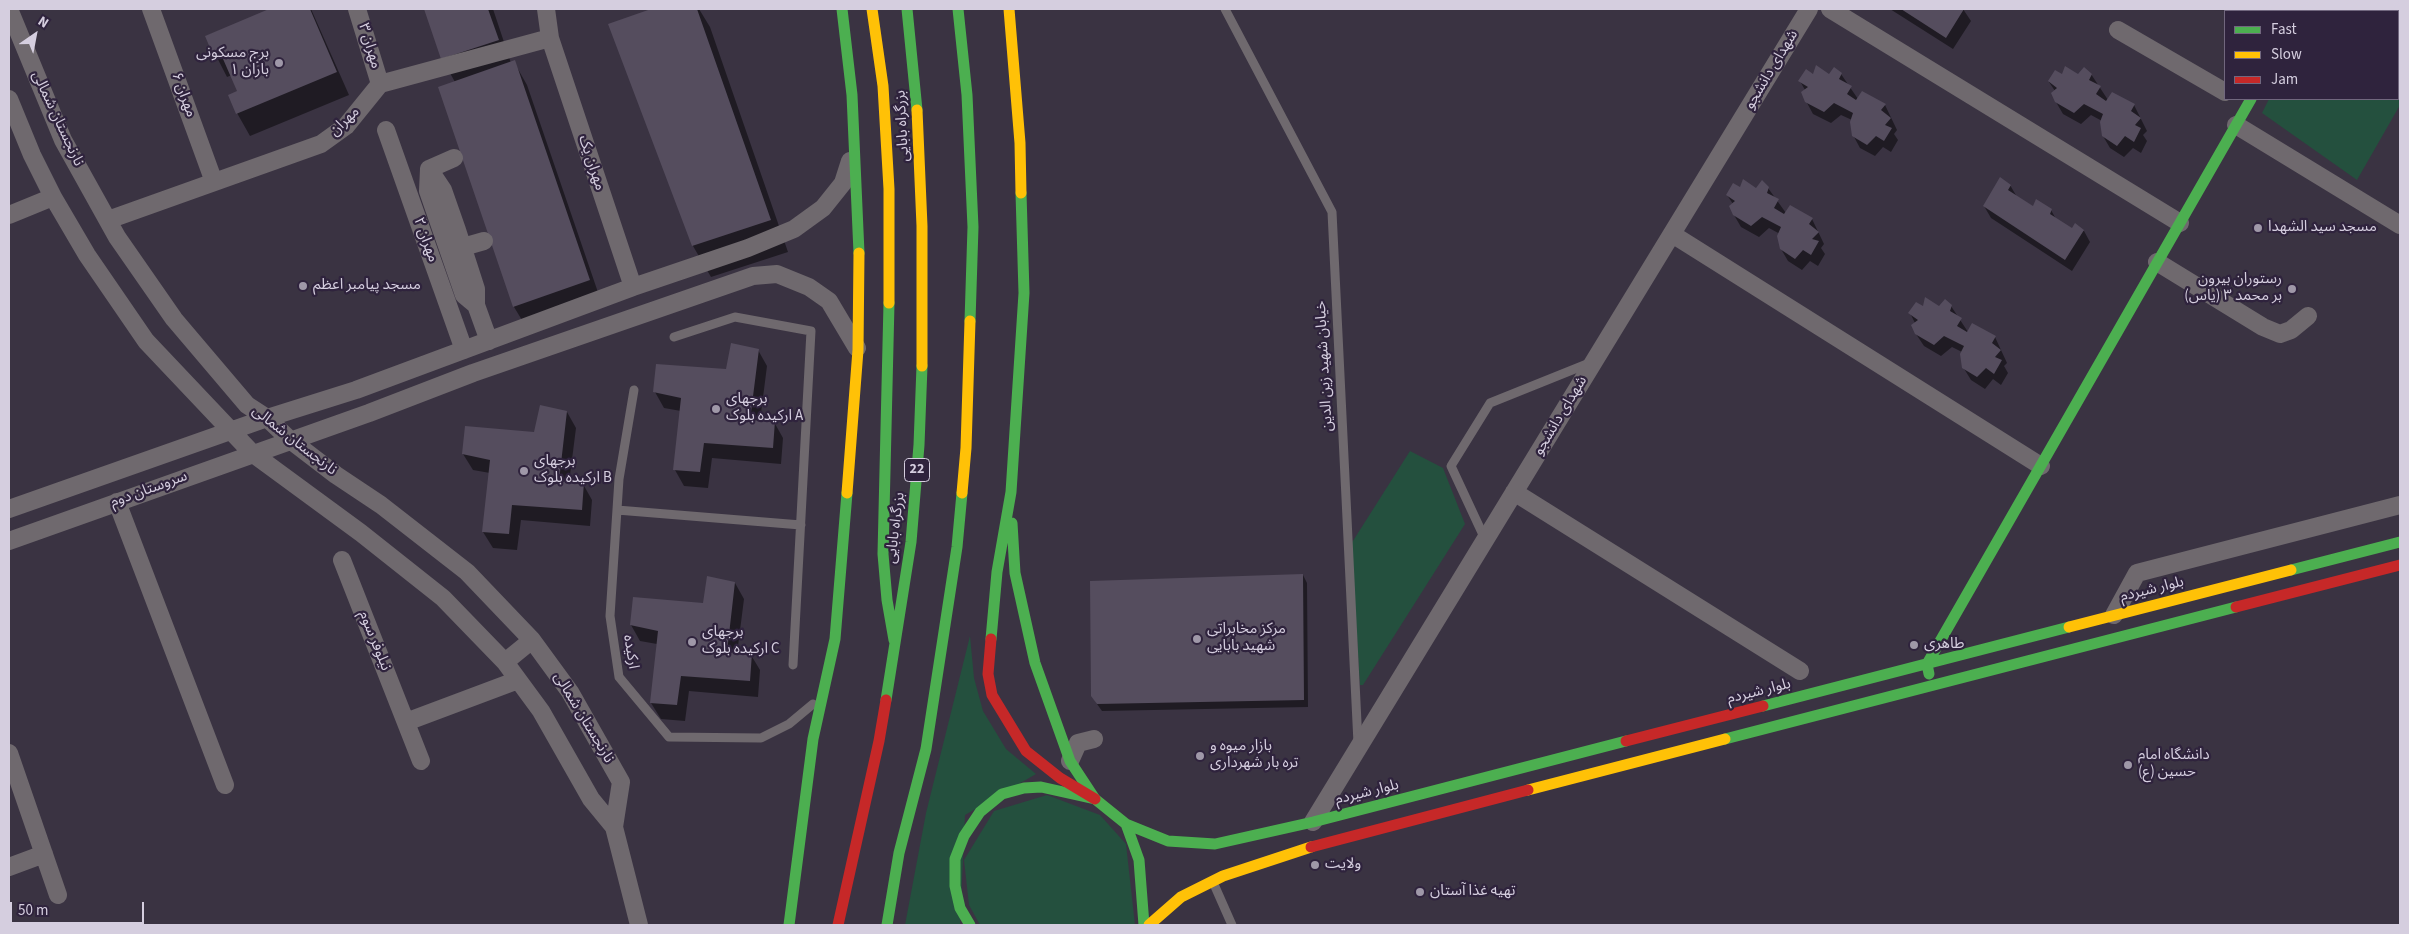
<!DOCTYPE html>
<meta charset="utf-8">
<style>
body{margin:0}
#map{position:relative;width:2409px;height:934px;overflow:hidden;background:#3a3342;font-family:"Source Sans 3",sans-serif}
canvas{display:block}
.frame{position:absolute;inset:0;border:10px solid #d5cedf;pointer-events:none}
.legend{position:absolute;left:2224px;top:10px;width:175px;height:90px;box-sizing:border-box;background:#2f233d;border:1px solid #71677e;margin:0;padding:6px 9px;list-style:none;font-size:15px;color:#d5cedf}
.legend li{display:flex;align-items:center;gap:10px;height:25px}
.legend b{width:25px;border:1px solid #71677e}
.north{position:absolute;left:10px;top:10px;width:50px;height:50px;-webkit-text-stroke:4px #2f233d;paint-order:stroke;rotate:33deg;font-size:14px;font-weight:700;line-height:20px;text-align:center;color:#d5cedf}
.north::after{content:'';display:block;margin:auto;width:18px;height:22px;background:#d5cedf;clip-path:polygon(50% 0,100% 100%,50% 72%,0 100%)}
.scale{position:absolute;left:10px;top:902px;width:134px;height:22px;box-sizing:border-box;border:2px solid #d5cedf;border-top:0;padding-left:6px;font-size:15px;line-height:18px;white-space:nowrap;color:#d5cedf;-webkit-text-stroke:4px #2f233d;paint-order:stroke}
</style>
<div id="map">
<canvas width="2409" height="934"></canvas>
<div class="frame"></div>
<ul class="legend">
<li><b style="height:6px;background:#4caf50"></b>Fast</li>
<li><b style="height:6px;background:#ffc107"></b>Slow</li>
<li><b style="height:6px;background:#c62828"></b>Jam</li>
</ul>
<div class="north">N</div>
<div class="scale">50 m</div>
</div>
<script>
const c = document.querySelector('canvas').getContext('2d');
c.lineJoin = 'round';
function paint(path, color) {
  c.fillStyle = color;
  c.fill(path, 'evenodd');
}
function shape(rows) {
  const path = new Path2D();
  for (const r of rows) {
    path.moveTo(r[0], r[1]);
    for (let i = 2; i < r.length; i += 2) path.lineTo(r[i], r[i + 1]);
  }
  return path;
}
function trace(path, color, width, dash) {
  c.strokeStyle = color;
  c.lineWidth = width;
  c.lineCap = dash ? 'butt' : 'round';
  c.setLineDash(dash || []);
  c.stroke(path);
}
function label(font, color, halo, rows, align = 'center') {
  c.font = font + ' "Source Sans 3","Noto Sans Arabic",sans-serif';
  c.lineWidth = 4.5;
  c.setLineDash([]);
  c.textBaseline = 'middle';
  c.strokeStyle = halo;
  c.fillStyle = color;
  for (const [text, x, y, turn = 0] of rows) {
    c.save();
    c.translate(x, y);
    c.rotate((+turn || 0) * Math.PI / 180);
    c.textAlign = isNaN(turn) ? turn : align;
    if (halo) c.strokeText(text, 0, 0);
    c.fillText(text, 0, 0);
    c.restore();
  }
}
paint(shape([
 [2398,73,2400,74,2400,105,2357,180,2262,113,2269,99,2398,99],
 [1410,451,1443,468,1465,524,1363,685,1360,685,1351,544],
 [970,636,974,678,983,711,1006,749,1036,774,965,815,960,925,905,925,926,813],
 [1047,795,1100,815,1126,844,1135,925,980,925,969,905,964,860,994,811]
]), '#24503e');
paint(shape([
 [273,9,311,9,349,95,250,136,237,113,239,92,232,75,227,77,206,36],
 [425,9,493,9,511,63,514,62,527,85,602,304,528,330,514,307,440,88,455,82,442,59],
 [655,9,699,9,710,27,788,252,711,277,693,246,610,25],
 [1890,9,1963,9,1971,21,1953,49],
 [1841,74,1858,99,1885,105,1897,130,1894,134,1898,140,1891,152,1883,147,1875,156,1860,148,1853,135,1852,120,1841,115,1831,123,1813,114,1806,101,1805,90,1800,81,1813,76],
 [2091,74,2108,100,2112,93,2134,105,2147,131,2143,135,2147,141,2141,153,2133,148,2124,157,2110,148,2103,136,2102,121,2091,115,2081,124,2063,114,2056,102,2055,91,2049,82,2063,76],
 [2010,185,2017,197,2034,207,2051,210,2057,221,2073,230,2084,231,2090,242,2072,271,1991,218,1984,206],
 [1768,188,1786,213,1812,219,1824,244,1821,248,1825,254,1818,266,1810,261,1802,270,1788,261,1781,249,1780,234,1769,228,1759,237,1741,227,1734,215,1733,204,1727,195,1741,189],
 [1951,306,1968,332,1995,337,2007,363,2004,366,2008,373,2001,385,1993,379,1985,389,1971,380,1963,367,1962,352,1952,347,1941,356,1924,346,1916,334,1915,323,1910,313,1924,308],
 [758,350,767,366,760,421,774,422,783,438,781,464,712,458,708,488,684,486,675,470,681,411,664,408,655,392,727,371],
 [567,412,576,428,569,483,583,484,592,500,590,526,521,520,517,550,493,548,483,532,490,473,473,470,463,454,536,433],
 [1303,575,1307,583,1308,707,1102,711,1097,704,1093,696],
 [735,583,744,599,737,654,751,655,760,670,758,697,689,691,685,721,661,719,651,703,657,644,640,641,631,625,704,604]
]), '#0007');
paint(shape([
 [269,9,310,9,337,72,236,114,228,95,237,91,220,52,213,55,205,36],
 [424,9,488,9,499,40,441,59],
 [651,9,697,9,771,220,692,246,608,24],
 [1901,9,1964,9,1946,38],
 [515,60,590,280,513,307,438,87],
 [1816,65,1829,74,1834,67,1842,73,1839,79,1852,86,1847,94,1856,100,1862,91,1886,104,1881,110,1891,118,1885,125,1892,128,1884,141,1876,136,1867,145,1852,136,1850,122,1853,113,1834,103,1824,112,1805,102,1801,92,1808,87,1798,81,1806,69,1813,74],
 [2065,66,2078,74,2084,67,2092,74,2089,80,2101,86,2096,94,2106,101,2112,92,2135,104,2131,111,2141,118,2135,125,2141,128,2134,142,2125,136,2117,146,2102,136,2100,122,2103,114,2084,104,2074,113,2055,102,2051,93,2057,88,2048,81,2055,70,2062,74],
 [2000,177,2011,185,2008,190,2033,206,2036,199,2052,209,2050,214,2072,228,2075,223,2084,230,2065,260,1983,206],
 [1743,179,1756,188,1762,180,1769,187,1767,193,1779,199,1774,208,1784,214,1790,205,1813,218,1809,224,1819,232,1812,239,1819,241,1811,255,1803,250,1795,259,1780,249,1777,236,1781,227,1762,217,1751,226,1733,215,1729,206,1735,201,1726,195,1733,183,1740,187],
 [1925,297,1939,306,1945,299,1952,305,1950,311,1962,318,1957,326,1967,332,1972,323,1996,336,1992,343,2001,350,1995,357,2002,360,1994,374,1986,368,1977,377,1962,368,1960,354,1964,346,1944,336,1934,345,1915,334,1911,325,1918,320,1908,313,1916,302,1923,306],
 [731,343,759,349,750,420,775,421,773,448,704,443,700,472,673,470,681,398,653,392,656,364,726,369],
 [540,405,567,411,559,481,584,482,582,510,512,505,509,534,482,532,490,460,462,454,465,426,534,432],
 [1303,574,1304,700,1097,704,1091,696,1090,581],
 [707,576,735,582,727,652,752,653,750,681,681,676,677,705,650,703,658,631,630,625,633,597,703,603]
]), '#554d5e');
trace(shape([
 [1225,9,1332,212,1358,743],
 [674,337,735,317,811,331,793,665],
 [634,390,619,479,610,616,619,677,669,737,761,738,789,724,813,704],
 [617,510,801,525],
 [1485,539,1451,466,1490,403,1592,362],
 [1213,882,1232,925]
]), '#6f696e', 9);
trace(shape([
 [9,9,63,140,117,237,174,319,247,405,267,418,289,439,336,475,381,505,467,572,532,640,570,692,621,782,614,827,639,925],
 [151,9,214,182],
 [357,9,380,84],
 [546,9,550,38,633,287],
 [1830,9,2180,223],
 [2118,30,2225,92],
 [2398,60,2400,60],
 [9,99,32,155,53,197,87,255,146,341,252,453,361,533,443,598,505,662,541,711,591,799,614,827],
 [2236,125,2400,225],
 [386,130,464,350],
 [429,169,443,190,457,230,476,289,476,305,489,341],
 [429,169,428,191,464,295,476,305],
 [429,169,454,158],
 [9,215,53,197],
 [108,220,321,144,346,126,380,84,550,38],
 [1672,234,2041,466],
 [463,247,484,241],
 [2157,262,2263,327,2280,334,2291,330,2308,316],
 [1514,492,1800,671],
 [117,502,225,785],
 [9,509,267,418,356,390,633,287,748,248,794,229,823,208,843,183,850,161],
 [9,541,369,413,473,373,753,276,777,274,809,287,829,301,857,348],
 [342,560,421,761],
 [2114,615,2137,573,2400,505],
 [505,662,532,640],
 [406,722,518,680],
 [9,753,58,895],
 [1070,761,1078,743,1094,739],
 [1313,822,1809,9],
 [9,867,44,854]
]), '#6f696e', 18);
trace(shape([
 [842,9,852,95,859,253],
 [907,9,917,110],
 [958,9,967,95,973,227,970,321],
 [889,303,883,554,887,600,894,640],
 [1012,523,1015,573,1035,663,1070,761,1095,799],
 [2291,570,2400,542],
 [991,639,997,572,1011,492,1024,293,1021,193],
 [1929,674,1927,664,2251,99],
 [886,700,911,542,919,445,922,366],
 [1763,706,2069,627],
 [1725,739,2236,607],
 [1126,824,1168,841,1215,844,1313,822,1626,741],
 [789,925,813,739,835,639,847,493],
 [887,925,899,853,926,749,957,547,962,493],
 [970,925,960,908,955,886,955,859,964,836,980,812,1002,794,1024,788,1041,787,1095,799,1126,824,1139,860,1144,925]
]), '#4caf50', 11);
trace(shape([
 [872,9,883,86,889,189,889,303],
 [1009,9,1020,143,1021,193],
 [2302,11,2303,9],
 [917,110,922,226,922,366],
 [847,493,858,350,859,253],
 [962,493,966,448,970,321],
 [2069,627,2291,570],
 [1528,790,1725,739],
 [1149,925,1181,897,1223,876,1311,847]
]), '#ffc107', 11);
trace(shape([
 [2236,607,2400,565],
 [991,639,988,674,992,695,1026,751,1060,778,1095,799],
 [1626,741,1763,706],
 [1311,847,1528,790],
 [838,925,879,741,886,700]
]), '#c62828', 11);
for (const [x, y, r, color] of [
 [279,63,5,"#9f98a8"],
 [2258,228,5,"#9f98a8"],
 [303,286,5,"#9f98a8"],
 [2292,289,5,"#9f98a8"],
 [716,409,5,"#9f98a8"],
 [524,471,5,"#9f98a8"],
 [1197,639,5,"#9f98a8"],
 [692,642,5,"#9f98a8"],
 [1914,645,5,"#9f98a8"],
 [1200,756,5,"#9f98a8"],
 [2128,765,5,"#9f98a8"],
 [1315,865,5,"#9f98a8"],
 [1420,892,5,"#9f98a8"]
]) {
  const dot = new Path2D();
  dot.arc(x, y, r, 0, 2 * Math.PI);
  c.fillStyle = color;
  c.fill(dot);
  trace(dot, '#2f233d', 2);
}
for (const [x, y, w] of [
 [917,470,25]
]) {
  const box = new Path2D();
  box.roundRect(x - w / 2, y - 11.5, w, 23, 4);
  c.fillStyle = '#2f233d';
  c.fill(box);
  trace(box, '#d5cedf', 1);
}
label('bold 14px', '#d5cedf', null, [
 ["22",917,470]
]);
label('15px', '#d5cedf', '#2f233d', [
 ["مهران ۳",369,46,73],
 ["شهدای دانشجو",1772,70,-59],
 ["مهران ۶",183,95,70],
 ["نارنجستان شمالی",57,119,65],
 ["مهران",345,122,-44],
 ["بزرگراه بابایی",903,126,-93],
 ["مهران یک",591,163,72],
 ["مهران ۲",425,240,70],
 ["خیابان شهید زین الدین",1325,366,-93],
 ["شهدای دانشجو",1561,416,-59],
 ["نارنجستان شمالی",294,441,38],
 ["سروستان دوم",149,490,-20],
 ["بزرگراه بابایی",896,528,-83],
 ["بلوار شیردم",2152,590,-14],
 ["نیلوفر سوم",374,641,68],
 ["ارکیده",630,652,81],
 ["بلوار شیردم",1759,692,-14],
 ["نارنجستان شمالی",583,718,59],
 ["بلوار شیردم",1367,793,-14]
]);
label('15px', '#d5cedf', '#2f233d', [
 ["برج مسکونی",269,54,"right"],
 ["باران ۱",269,71,"right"],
 ["مسجد سید الشهدا",2268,228],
 ["رستوران بیرون",2282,280,"right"],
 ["بر محمد ۳ (یاس)",2282,297,"right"],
 ["مسجد پیامبر اعظم",313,286],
 ["برجهای",726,400],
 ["ارکیده بلوک A",726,417],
 ["برجهای",534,462],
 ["ارکیده بلوک B",534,479],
 ["مرکز مخابراتی",1207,630],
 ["شهید بابایی",1207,647],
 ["برجهای",702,633],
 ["ارکیده بلوک C",702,650],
 ["طاهری",1924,645],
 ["بازار میوه و",1210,747],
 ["تره بار شهرداری",1210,764],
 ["دانشگاه امام",2138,756],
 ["حسین (ع)",2138,773],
 ["ولایت",1325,865],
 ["تهیه غذا آستان",1430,892]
], 'left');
</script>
